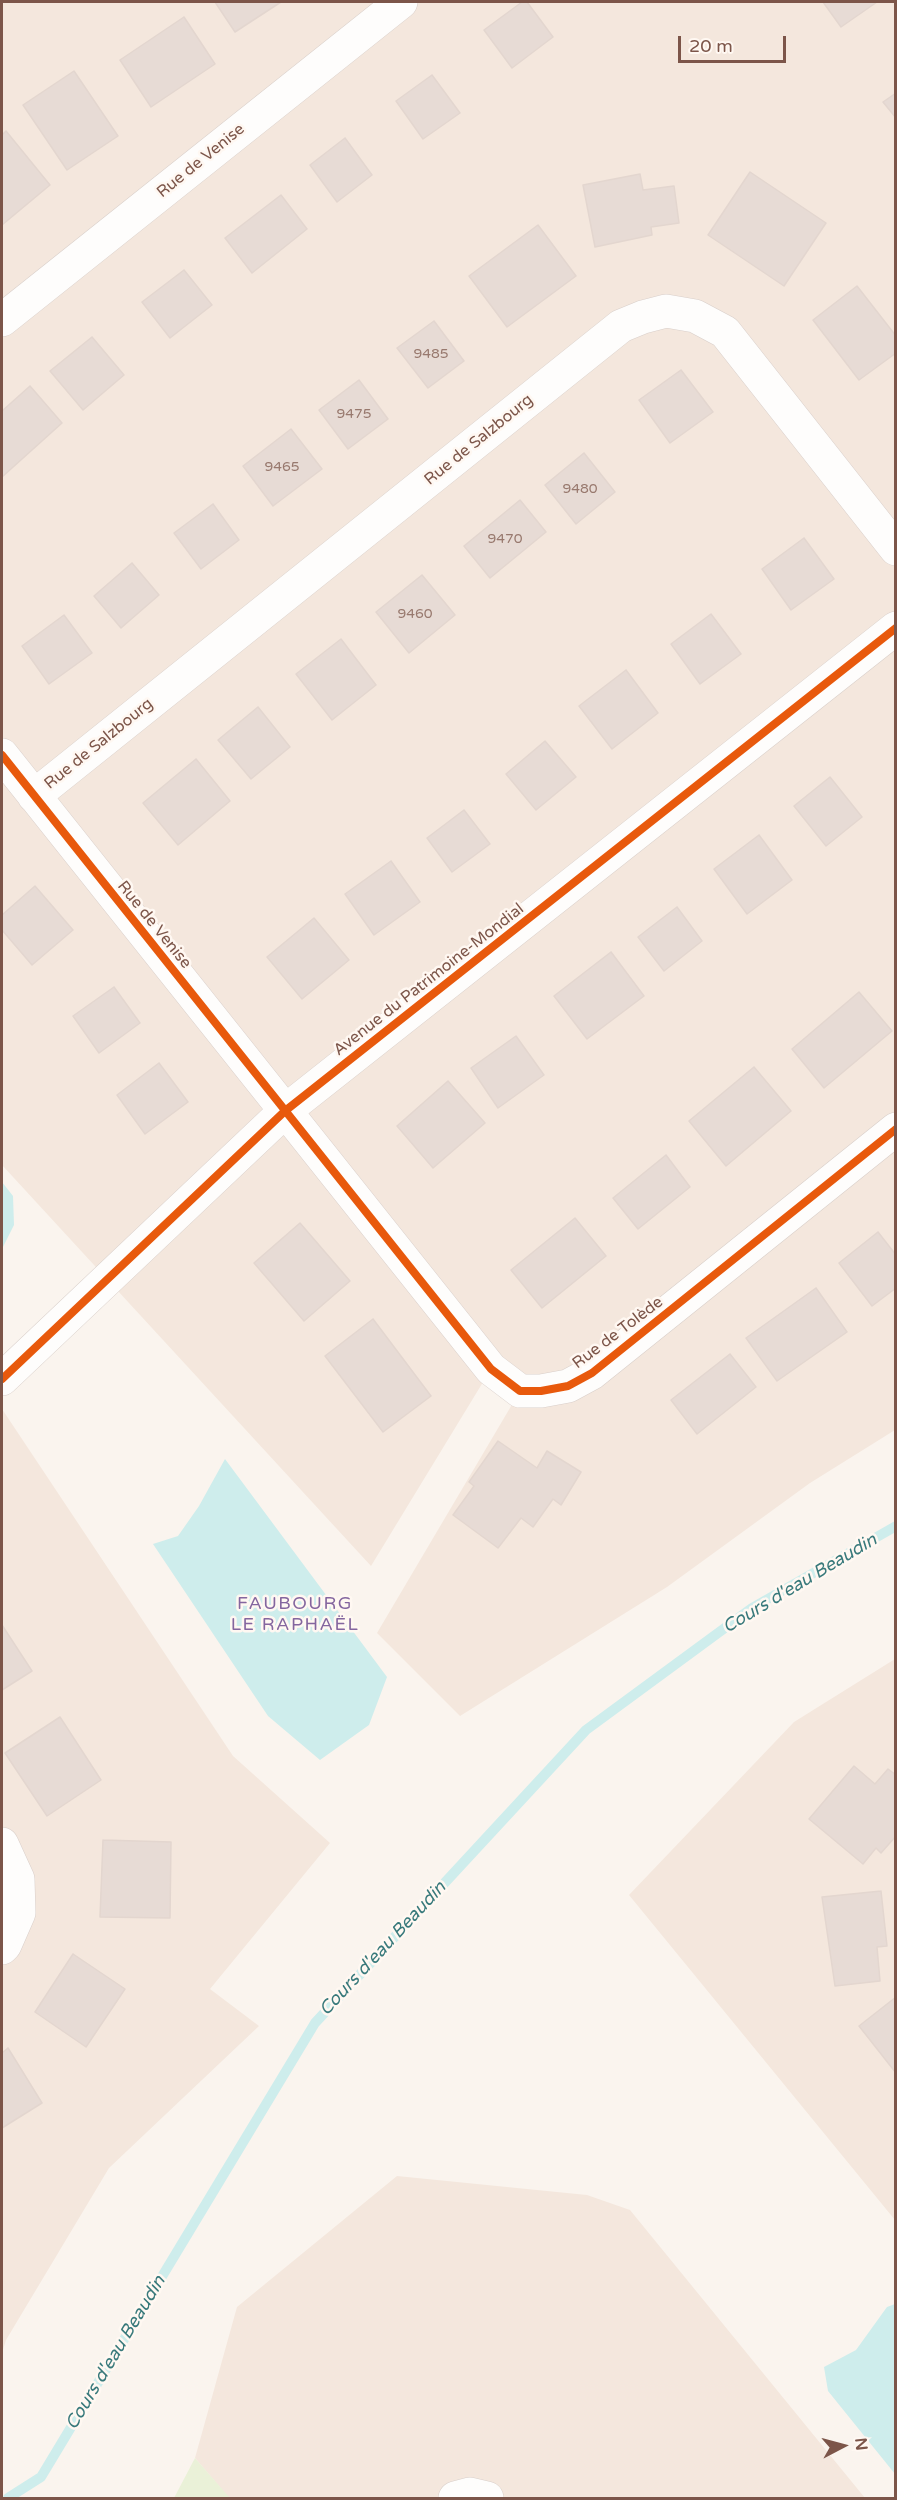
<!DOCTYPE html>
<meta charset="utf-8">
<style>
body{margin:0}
#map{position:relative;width:897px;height:2500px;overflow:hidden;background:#faf4ee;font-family:"Varela Round",sans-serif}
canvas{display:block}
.frame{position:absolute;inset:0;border:3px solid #7c5549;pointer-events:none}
.north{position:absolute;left:813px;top:2416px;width:60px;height:60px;-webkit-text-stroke:4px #fff8f2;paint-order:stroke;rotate:84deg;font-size:16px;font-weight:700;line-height:24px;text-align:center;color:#7c5549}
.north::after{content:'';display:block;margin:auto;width:21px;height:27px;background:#7c5549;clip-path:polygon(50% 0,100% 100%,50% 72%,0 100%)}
.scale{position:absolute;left:678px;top:36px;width:108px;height:27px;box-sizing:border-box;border:3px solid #7c5549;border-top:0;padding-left:8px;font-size:18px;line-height:21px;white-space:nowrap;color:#7c5549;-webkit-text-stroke:4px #fff8f2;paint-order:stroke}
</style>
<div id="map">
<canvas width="897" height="2500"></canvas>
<div class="frame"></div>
<div class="north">N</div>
<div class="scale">20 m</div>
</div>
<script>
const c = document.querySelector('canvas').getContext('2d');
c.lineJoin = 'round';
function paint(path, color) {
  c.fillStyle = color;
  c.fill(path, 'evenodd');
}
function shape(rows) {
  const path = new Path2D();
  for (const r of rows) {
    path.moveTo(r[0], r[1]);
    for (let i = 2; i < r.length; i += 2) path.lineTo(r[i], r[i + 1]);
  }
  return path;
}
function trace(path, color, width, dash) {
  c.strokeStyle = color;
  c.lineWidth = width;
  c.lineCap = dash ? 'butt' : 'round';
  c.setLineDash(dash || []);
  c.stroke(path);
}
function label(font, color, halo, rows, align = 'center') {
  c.font = font + ' "Varela Round",sans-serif';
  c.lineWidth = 5;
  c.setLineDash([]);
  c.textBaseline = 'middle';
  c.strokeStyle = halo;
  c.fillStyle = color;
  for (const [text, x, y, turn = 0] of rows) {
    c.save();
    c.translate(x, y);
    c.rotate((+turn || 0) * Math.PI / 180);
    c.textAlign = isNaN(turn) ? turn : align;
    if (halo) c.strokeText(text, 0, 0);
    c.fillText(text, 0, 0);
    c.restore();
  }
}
paint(shape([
 [2,2,895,2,895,1430,810,1483,667,1587,460,1716,377,1633,520,1391,491,1369,371,1566,2,1165],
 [2,1409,233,1756,330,1843,210,1989,259,2026,109,2168,6,2340,2,2353],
 [895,1659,895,2220,629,1895,794,1722],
 [397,2176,587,2195,630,2210,865,2498,229,2498,195,2458,237,2307]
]), '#f4e7dd');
paint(shape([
 [195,2458,230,2498,174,2498]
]), '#eaf1d8');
paint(shape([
 [2,1182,13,1196,14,1225,2,1249],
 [225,1459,387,1677,369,1725,320,1760,268,1716,153,1544,178,1536,199,1506],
 [895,2304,896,2304,895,2474,828,2391,824,2367,856,2350,887,2307]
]), '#ceedec');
trace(shape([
 [8,2498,41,2477,315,2023,586,1730,752,1608,896,1526]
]), '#ceedec', 10);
const building = shape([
 [215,2,281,2,235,32,215,2],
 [522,2,527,2,553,37,512,68,484,30,522,2],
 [823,2,877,2,841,27,823,2],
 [184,17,215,64,151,107,120,60,184,17],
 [74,71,118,136,67,170,23,105,74,71],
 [432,75,460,113,423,139,396,101,432,75],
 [896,93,896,118,883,102,896,93],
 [6,131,50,185,2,225,2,135,6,131],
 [345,138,372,175,337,202,310,165,345,138],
 [750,172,826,223,784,286,708,235,750,172],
 [640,174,643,190,674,186,679,223,651,227,652,235,595,247,583,185,640,174],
 [281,195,307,229,252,273,225,238,281,195],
 [538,225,576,276,507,327,469,276,538,225],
 [184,270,212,305,170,338,142,302,184,270],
 [857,286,896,336,896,353,859,380,813,320,857,286],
 [434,321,464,361,428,388,397,348,434,321],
 [92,337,124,375,83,410,50,371,92,337],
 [681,370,713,412,670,443,639,400,681,370],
 [359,380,388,419,348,449,319,410,359,380],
 [30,386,62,423,2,477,2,411,30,386],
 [291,429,322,469,273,506,243,466,291,429],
 [584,453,615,492,576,524,545,485,584,453],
 [520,500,546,532,490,578,464,546,520,500],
 [213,504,239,540,201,569,174,533,213,504],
 [804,538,834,579,791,610,762,569,804,538],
 [132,563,159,595,121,628,94,596,132,563],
 [422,575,455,615,409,653,376,612,422,575],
 [711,614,741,654,700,684,671,644,711,614],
 [64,615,92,653,49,684,22,646,64,615],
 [341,639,376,685,332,720,296,674,341,639],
 [626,670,658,713,612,749,579,706,626,670],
 [258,707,290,747,251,779,218,740,258,707],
 [545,741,576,777,536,810,506,774,545,741],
 [196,759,230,801,178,845,143,803,196,759],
 [830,777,862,817,826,846,794,806,830,777],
 [464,810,490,844,452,872,427,838,464,810],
 [759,835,792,880,747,914,714,869,759,835],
 [391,861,420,902,374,935,345,894,391,861],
 [35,886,73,930,32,965,2,930,2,915,35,886],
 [677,907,702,941,664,971,638,937,677,907],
 [314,918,349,960,302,999,267,957,314,918],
 [611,952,644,996,587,1039,554,996,611,952],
 [114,987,140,1023,99,1053,73,1016,114,987],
 [859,992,892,1031,824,1088,792,1049,859,992],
 [516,1036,544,1075,498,1108,471,1068,516,1036],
 [159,1063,188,1102,145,1134,117,1095,159,1063],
 [754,1067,791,1111,726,1166,689,1121,754,1067],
 [448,1081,485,1123,433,1168,397,1126,448,1081],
 [666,1155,690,1187,638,1229,613,1198,666,1155],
 [575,1218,606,1256,542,1308,511,1270,575,1218],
 [300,1223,350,1281,304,1321,254,1263,300,1223],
 [878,1232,896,1255,896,1288,872,1306,839,1263,878,1232],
 [816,1288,847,1332,777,1381,746,1338,816,1288],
 [373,1319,431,1396,383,1432,325,1356,373,1319],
 [730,1354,756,1387,697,1434,671,1400,730,1354],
 [498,1441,537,1468,547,1451,581,1472,561,1505,553,1499,533,1527,521,1518,498,1548,453,1515,474,1486,469,1482,498,1441],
 [2,1625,32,1671,2,1690,2,1625],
 [60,1717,101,1780,47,1816,5,1753,60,1717],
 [854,1766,875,1784,888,1769,896,1775,896,1836,881,1853,876,1848,863,1864,809,1819,854,1766],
 [103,1840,171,1842,170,1918,100,1917,103,1840],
 [881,1891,887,1946,877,1947,880,1981,835,1986,822,1897,881,1891],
 [73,1954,125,1989,86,2047,35,2012,73,1954],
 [896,1997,896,2073,859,2026,896,1997],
 [8,2048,42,2103,2,2128,2,2053,8,2048]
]);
paint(building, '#e7dbd5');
trace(building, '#e3d6cf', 1.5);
const minor = shape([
 [2,320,401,2],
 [2,755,491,1369,520,1391,541,1391,568,1386,592,1373,896,1129],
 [34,796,621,326,643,317,666,311,695,316,725,332,896,549],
 [2,1379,285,1111,896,628],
 [2,1844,18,1879,19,1913,5,1945,2,1948],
 [455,2498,470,2494,487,2498]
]);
trace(minor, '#d9cfca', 34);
trace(minor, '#fefdfc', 33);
trace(shape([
 [2,755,491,1369,520,1391,541,1391,568,1386,592,1373,896,1129],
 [2,1379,285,1111,896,628]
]), '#e8590c', 8);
label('14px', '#98796e', null, [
 ["9485",431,354],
 ["9475",354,414],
 ["9465",282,467],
 ["9480",580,489],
 ["9470",505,539],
 ["9460",415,614]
]);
label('16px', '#7c5549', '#fff8f2', [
 ["Rue de Venise",201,161,-39],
 ["Rue de Salzbourg",479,440,-39],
 ["Rue de Salzbourg",99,744,-39],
 ["Rue de Venise",154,925,51],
 ["Avenue du Patrimoine-Mondial",429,980,-38],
 ["Rue de Tolède",618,1333,-37]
]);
label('italic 18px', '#38797b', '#fff8f2', [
 ["Cours d'eau Beaudin",800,1584,-31],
 ["Cours d'eau Beaudin",383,1949,-47],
 ["Cours d'eau Beaudin",116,2353,-59]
]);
c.letterSpacing = '1.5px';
label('18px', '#84669f', '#fff8f2', [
 ["FAUBOURG",295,1604],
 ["LE RAPHAËL",295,1625]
]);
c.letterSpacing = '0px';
</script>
